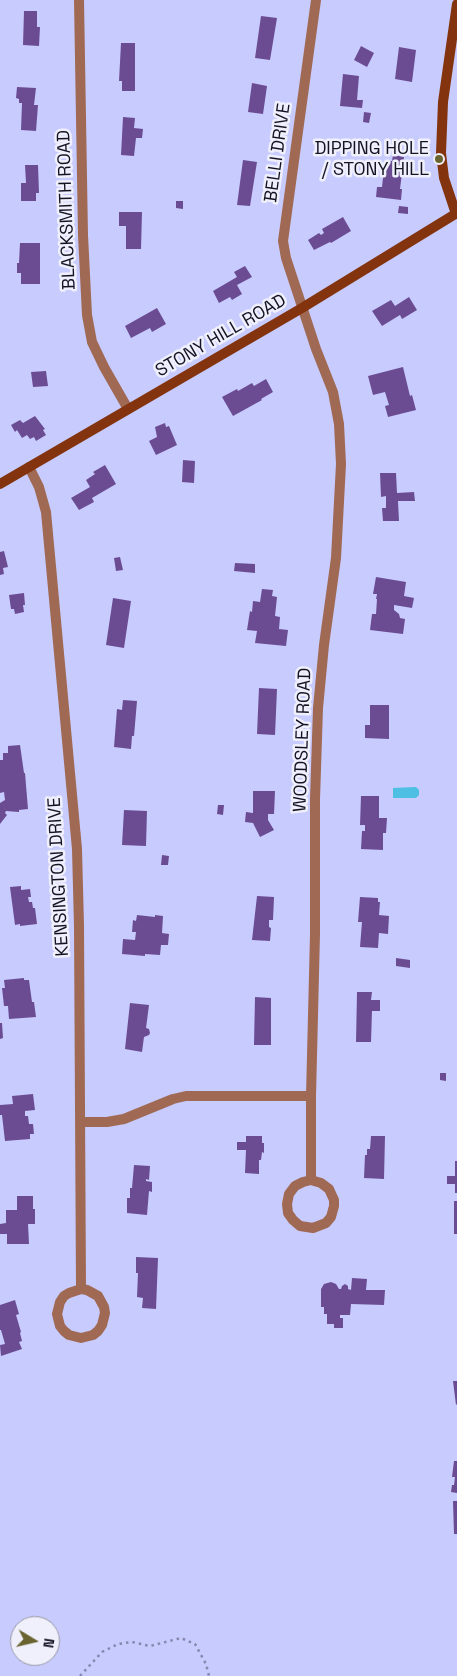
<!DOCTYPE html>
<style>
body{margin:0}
#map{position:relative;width:457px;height:1676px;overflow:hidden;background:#c8cbfe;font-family:"Space Grotesk",sans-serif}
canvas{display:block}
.north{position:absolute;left:10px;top:1616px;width:50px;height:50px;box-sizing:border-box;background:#eff0fb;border:1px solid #9798a5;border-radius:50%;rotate:99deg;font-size:14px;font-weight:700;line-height:20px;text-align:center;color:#131324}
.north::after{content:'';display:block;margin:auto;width:18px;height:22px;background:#6a6430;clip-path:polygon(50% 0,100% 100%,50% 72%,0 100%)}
</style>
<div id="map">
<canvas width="457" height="1676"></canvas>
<div class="north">N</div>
</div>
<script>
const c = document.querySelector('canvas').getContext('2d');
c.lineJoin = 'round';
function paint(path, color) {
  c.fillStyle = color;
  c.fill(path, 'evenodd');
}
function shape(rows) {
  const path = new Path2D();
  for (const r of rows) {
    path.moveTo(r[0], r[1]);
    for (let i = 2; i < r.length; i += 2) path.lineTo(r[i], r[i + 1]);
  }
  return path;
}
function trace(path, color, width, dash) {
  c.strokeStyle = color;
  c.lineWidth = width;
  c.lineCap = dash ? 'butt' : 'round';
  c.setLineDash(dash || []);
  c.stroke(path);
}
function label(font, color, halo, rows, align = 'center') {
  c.font = font + ' "Space Grotesk",sans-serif';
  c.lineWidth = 5;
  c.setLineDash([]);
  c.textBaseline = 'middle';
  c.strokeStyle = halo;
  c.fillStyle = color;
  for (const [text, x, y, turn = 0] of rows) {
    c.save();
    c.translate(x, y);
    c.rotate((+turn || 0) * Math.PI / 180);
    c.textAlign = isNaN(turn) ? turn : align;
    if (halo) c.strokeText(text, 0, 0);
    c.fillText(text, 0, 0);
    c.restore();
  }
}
paint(shape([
 [416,787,419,790,419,795,416,798,393,798,393,788]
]), '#4cbfe3');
paint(shape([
 [24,11,37,11,37,27,40,27,39,46,23,45],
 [261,16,277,18,270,60,255,58],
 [121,43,135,43,135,91,122,91,122,81,119,81],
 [361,46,374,53,367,67,354,60],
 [399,47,416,50,412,82,395,79],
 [343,74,359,76,357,100,363,100,362,108,340,106],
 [252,83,267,86,263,114,248,112],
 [17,87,36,88,34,105,38,105,36,131,21,130,22,103,19,103,19,99,16,98],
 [364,112,371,113,369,123,363,122],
 [123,117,135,118,134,128,143,129,142,138,136,138,134,156,121,155],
 [393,155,404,157,400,189,402,189,401,200,376,197,377,187,382,187,385,160,392,161],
 [243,160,257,162,250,206,237,205],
 [25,165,38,165,39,193,36,193,36,201,21,201,21,183,26,183],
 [176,201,183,201,183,209,176,208],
 [399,206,408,207,408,214,398,213],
 [119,212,142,212,141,249,126,249,126,226,119,226],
 [343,217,351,231,331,243,330,242,314,250,308,240,319,233,321,235,324,233,322,229],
 [20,243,40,243,40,284,21,284,21,273,17,273,17,263,19,263],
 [245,266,252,277,237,285,242,294,232,300,230,297,219,303,213,291,237,277,234,272],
 [409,297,417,310,402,319,400,315,382,326,372,311,391,300,395,306],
 [157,308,166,324,152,332,150,328,131,338,125,326],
 [403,367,410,396,412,395,416,410,388,417,385,406,389,405,385,392,373,395,368,376],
 [46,371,48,386,33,387,31,372],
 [266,379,273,392,261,399,262,400,233,416,222,397,237,389,238,391,252,383,254,386],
 [35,416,45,429,43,430,46,435,36,441,34,437,30,439,27,435,22,438,17,430,15,432,11,425,20,420,23,423],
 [165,423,166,427,169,426,177,445,156,455,149,441,157,437,155,427],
 [183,460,195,461,194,483,182,482],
 [105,465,116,484,92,498,94,502,79,510,71,498,90,487,86,480,95,474,93,472],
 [380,473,396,473,397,493,414,492,415,501,398,501,399,521,383,521,382,508,386,508,386,496,381,497],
 [4,551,8,567,3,568,4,574,0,575,0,552],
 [120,557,123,570,116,571,114,558],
 [235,563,255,564,255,573,234,571],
 [376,577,406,582,404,596,414,598,412,608,394,605,394,610,399,614,400,618,405,619,403,634,370,630,372,614,376,614,377,599,376,599,377,594,373,594],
 [262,589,273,590,272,596,277,597,275,616,280,617,279,629,288,630,286,646,255,643,257,631,247,630,250,611,252,612,253,601,260,602],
 [24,593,25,605,23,605,24,612,15,614,14,609,11,609,9,595],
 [113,598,131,601,124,648,106,645],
 [259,688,277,689,275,735,257,734],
 [123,700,137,701,134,736,132,736,131,749,114,747,117,709,122,710],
 [370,705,389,705,389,739,365,738,365,725,370,725],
 [20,745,24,773,25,773,28,809,19,810,19,812,6,811,5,813,7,815,0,824,0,803,5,800,4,792,0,793,0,760,3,760,3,753,8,753,8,746],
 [253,791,275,791,274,814,268,814,268,820,274,830,260,837,253,823,245,822,246,812,253,813],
 [361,796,379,796,379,818,387,818,386,833,383,833,383,850,361,849,362,831,365,831,365,825,360,825],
 [218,805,224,805,223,815,217,814],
 [124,810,147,811,146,846,122,845],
 [162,855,169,856,168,865,161,865],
 [21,886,21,890,30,889,31,897,28,897,29,902,32,902,33,908,35,908,37,924,20,926,20,924,15,925,10,887],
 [257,896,274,897,273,920,269,920,269,927,271,928,270,941,252,940],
 [360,897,378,898,378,902,380,902,379,915,389,916,388,934,379,933,378,948,360,947,362,922,358,922],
 [137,915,155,917,155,915,163,916,162,933,169,934,168,945,161,945,160,955,145,954,145,956,122,954,123,939,135,940,136,932,132,932,133,920,136,921],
 [396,958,410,960,410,968,396,966],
 [24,978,24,980,29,980,32,1002,34,1002,36,1017,9,1019,8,1006,4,1006,2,988,5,988,4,980],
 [357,992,372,992,371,1000,380,1000,380,1011,372,1011,371,1042,356,1042],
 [255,997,271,998,271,1045,254,1045],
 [130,1003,149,1005,146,1028,149,1029,150,1033,149,1035,144,1037,142,1052,125,1049],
 [0,1023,2,1023,3,1038,0,1039],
 [440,1073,446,1073,446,1081,440,1080],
 [33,1094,35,1110,25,1111,25,1116,28,1116,29,1124,33,1124,34,1134,30,1134,30,1139,5,1141,2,1115,0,1115,0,1105,13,1104,12,1096],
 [246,1136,262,1136,262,1143,264,1143,264,1153,262,1152,261,1160,259,1160,259,1174,245,1173,246,1150,237,1150,237,1142,246,1142],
 [371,1136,385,1136,384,1179,364,1178,365,1155,367,1155,367,1149,370,1149],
 [455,1161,457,1161,457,1193,455,1193,455,1184,447,1184,447,1176,455,1176],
 [134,1165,150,1166,149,1180,146,1179,146,1181,152,1182,152,1192,149,1191,147,1215,127,1213,127,1198,130,1198,130,1188,132,1188],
 [17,1196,33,1196,33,1209,35,1209,35,1224,28,1224,29,1244,7,1244,7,1234,0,1234,0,1224,6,1223,6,1210,17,1210],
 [454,1201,457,1201,457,1234,454,1234],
 [136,1257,158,1258,156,1309,142,1308,143,1298,137,1297,138,1273,136,1273],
 [352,1278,367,1279,366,1290,385,1290,384,1305,351,1304,350,1315,340,1315,340,1318,343,1318,343,1328,334,1328,334,1324,327,1324,327,1314,324,1314,324,1307,321,1307,321,1289,324,1284,331,1282,336,1284,339,1289,341,1289,342,1286,345,1284,348,1286,348,1289,351,1290],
 [15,1300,19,1314,16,1315,21,1332,20,1333,22,1341,19,1342,22,1349,1,1356,0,1345,5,1344,1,1330,0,1330,0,1305],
 [453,1381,457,1381,457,1404,456,1405],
 [454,1461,457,1461,457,1493,451,1492,452,1485,454,1485,455,1477,452,1477],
 [453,1501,457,1501,457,1534,454,1534]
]), '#6b4c93');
trace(shape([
 [80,1676,102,1652,118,1644,132,1642,150,1646,181,1638,195,1644,206,1664,209,1676]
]), '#8587ad', 2.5, [2.5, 4]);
trace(shape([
 [79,0,83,235,87,315,92,342,104,367,128,409],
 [29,467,39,487,46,512,77,849,79,926,81,1289,87,1290,98,1296,104,1307,105,1313,102,1325,98,1331,93,1335,81,1338,69,1335,64,1331,60,1326,57,1314,60,1302,64,1296,69,1293,81,1289],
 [80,1122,107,1122,124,1119,173,1099,186,1096,311,1096],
 [311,1180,303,1182,295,1186,289,1194,287,1204,288,1213,293,1220,300,1226,313,1228,326,1223,331,1217,334,1206,334,1200,329,1189,321,1183,311,1180,311,1096,315,934,315,799,318,708,324,645,336,558,341,464,339,424,333,392,316,349,286,258,283,241,316,0]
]), '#a06953', 10);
trace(shape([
 [456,214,444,178,441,153,443,102,457,4],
 [0,484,302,308,457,213]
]), '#83340e', 10);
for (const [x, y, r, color] of [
 [439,159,5,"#6a6430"]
]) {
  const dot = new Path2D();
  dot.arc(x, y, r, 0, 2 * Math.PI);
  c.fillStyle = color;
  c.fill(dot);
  trace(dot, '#eff0fb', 2);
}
label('18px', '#131324', '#eff0fb', [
 ["DIPPING HOLE",429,149],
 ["/ STONY HILL",429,170]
], 'right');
label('18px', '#131324', '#eff0fb', [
 ["BELLI DRIVE",278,153,-82],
 ["BLACKSMITH ROAD",67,210,-92],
 ["STONY HILL ROAD",221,336,-30],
 ["WOODSLEY ROAD",303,740,-88],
 ["KENSINGTON DRIVE",59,877,-93]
]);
</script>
